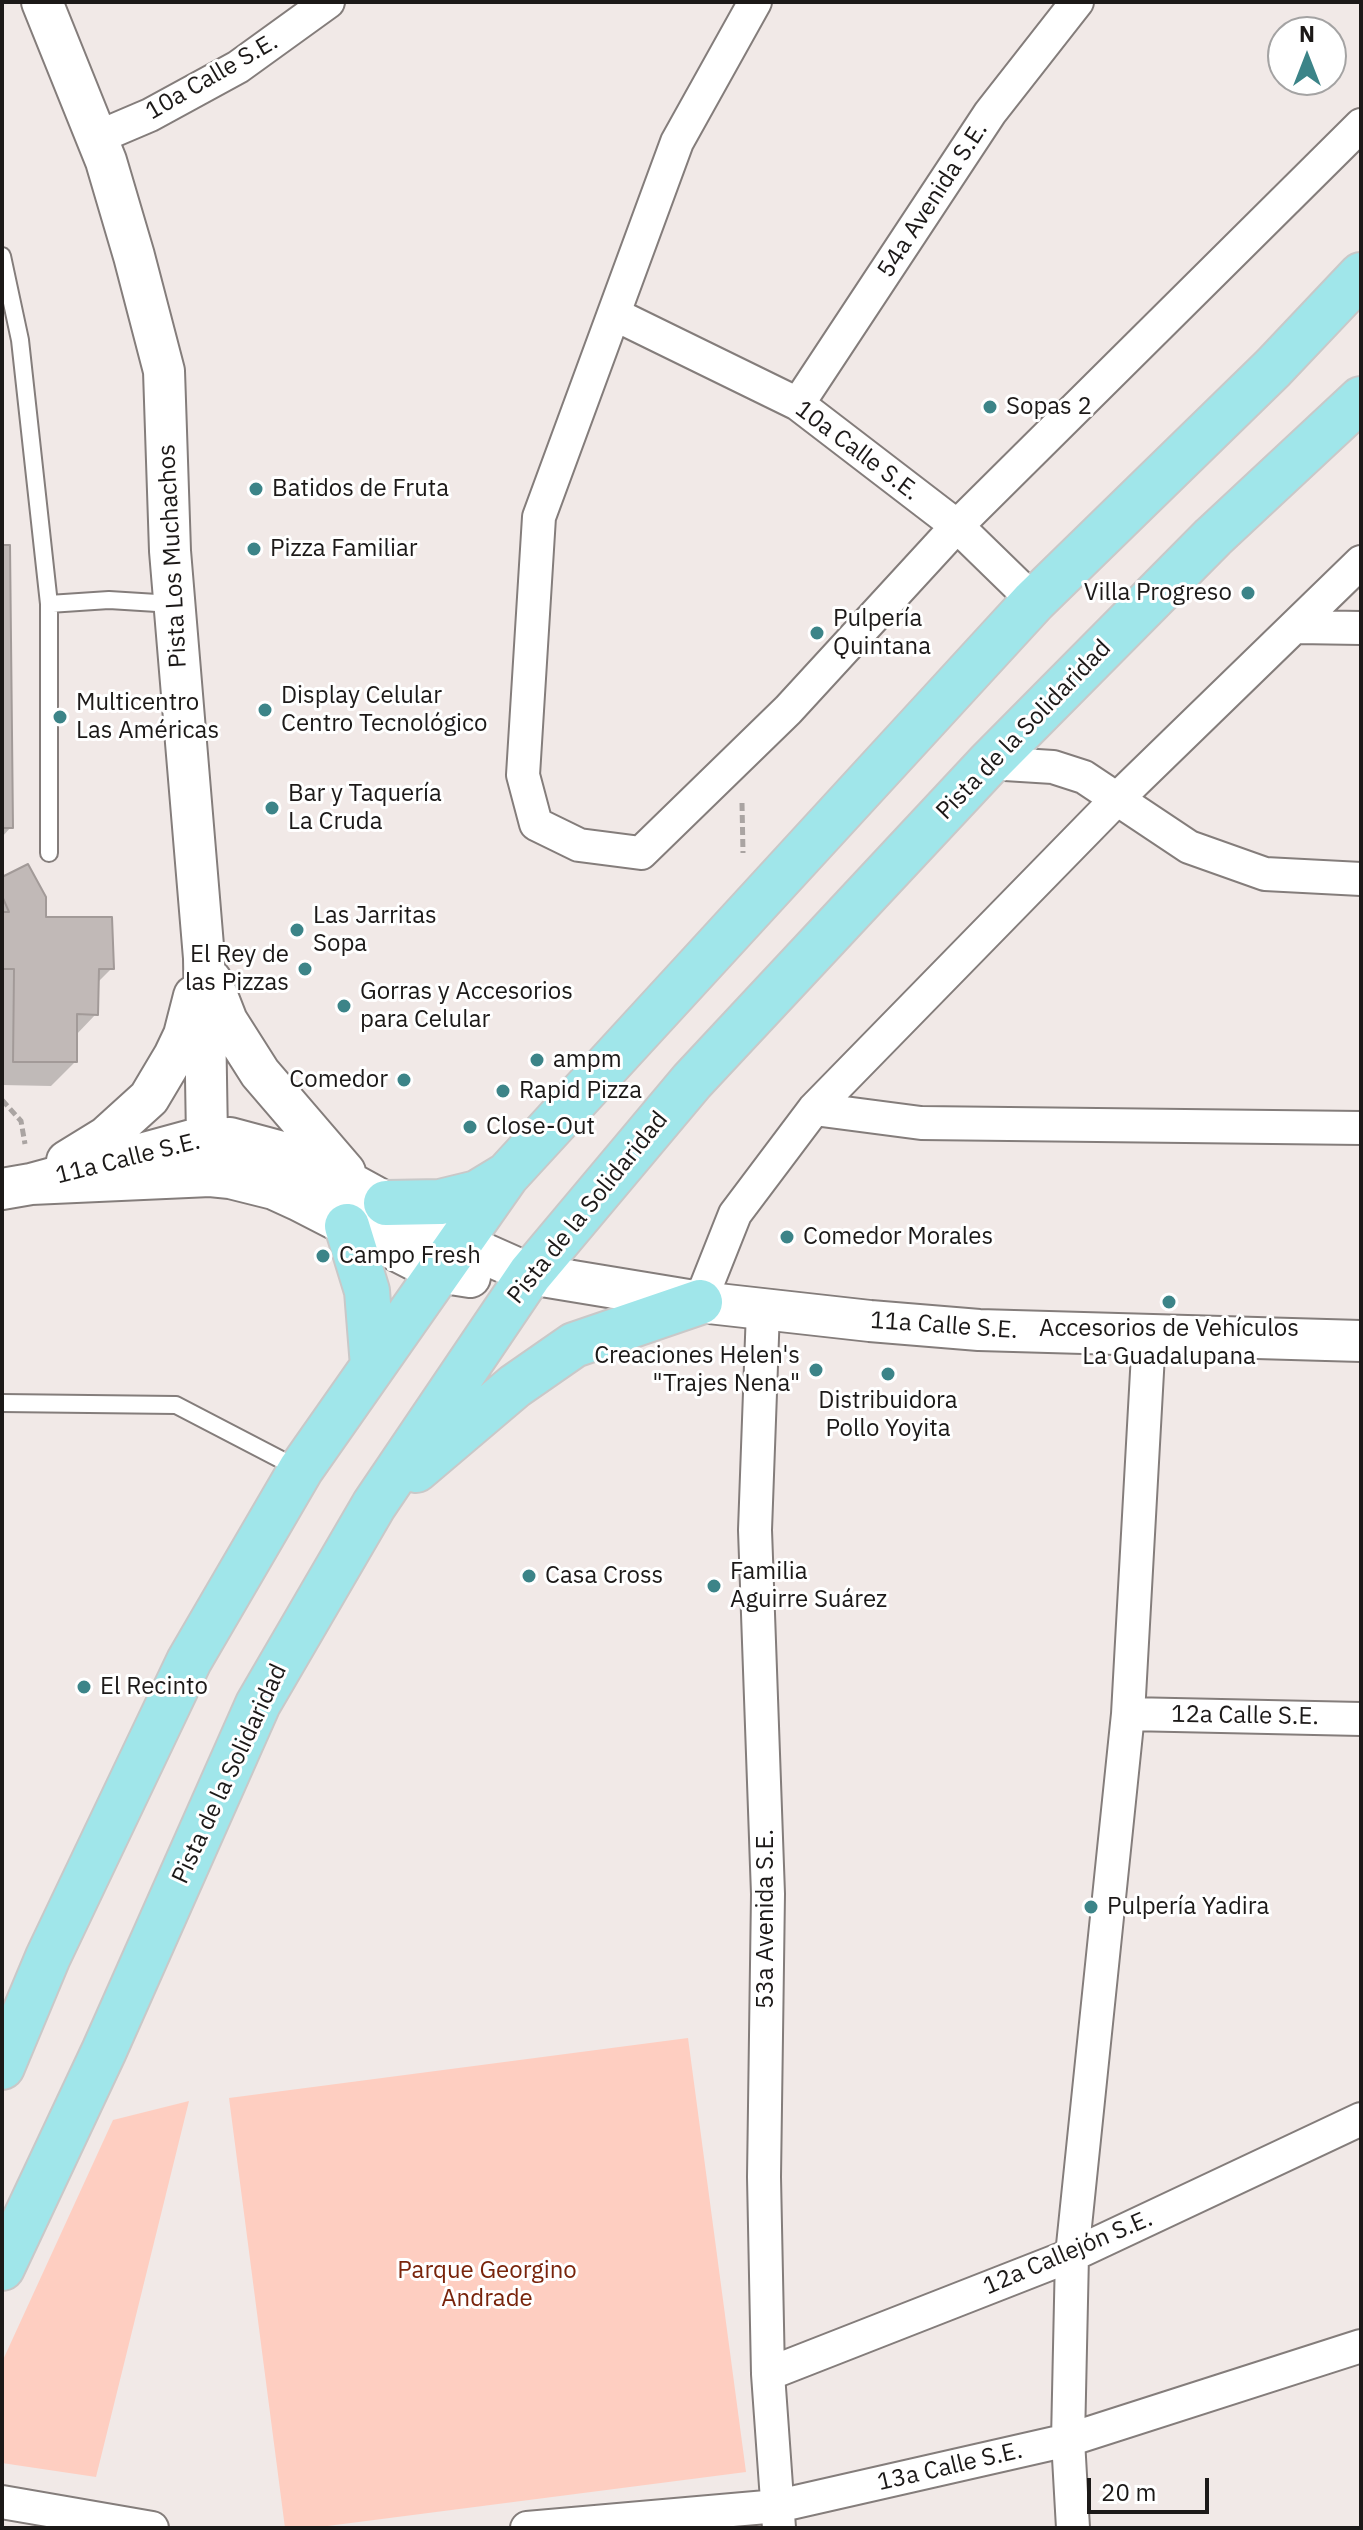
<!DOCTYPE html>
<meta charset="utf-8">
<style>
body{margin:0}
#map{position:relative;width:1363px;height:2530px;overflow:hidden;background:#f1e9e7;font-family:"IBM Plex Sans",sans-serif}
canvas{display:block}
.frame{position:absolute;inset:0;border:4px solid #1c1918;pointer-events:none}
.north{position:absolute;left:1267px;top:16px;width:80px;height:80px;box-sizing:border-box;background:#fff;border:2px solid #a4a3a3;border-radius:50%;rotate:0deg;font-size:22px;font-weight:700;line-height:32px;text-align:center;color:#1c1918}
.north::after{content:'';display:block;margin:auto;width:28px;height:36px;background:#3c8488;clip-path:polygon(50% 0,100% 100%,50% 72%,0 100%)}
.scale{position:absolute;left:1087px;top:2478px;width:122px;height:36px;box-sizing:border-box;border:4px solid #1c1918;border-top:0;padding-left:10px;font-size:24px;line-height:28px;white-space:nowrap;color:#1c1918;-webkit-text-stroke:6px #fff;paint-order:stroke}
</style>
<div id="map">
<canvas width="1363" height="2530"></canvas>
<div class="frame"></div>
<div class="north">N</div>
<div class="scale">20 m</div>
</div>
<script>
const c = document.querySelector('canvas').getContext('2d');
c.lineJoin = 'round';
function paint(path, color) {
  c.fillStyle = color;
  c.fill(path, 'evenodd');
}
function shape(rows) {
  const path = new Path2D();
  for (const r of rows) {
    path.moveTo(r[0], r[1]);
    for (let i = 2; i < r.length; i += 2) path.lineTo(r[i], r[i + 1]);
  }
  return path;
}
function trace(path, color, width, dash) {
  c.strokeStyle = color;
  c.lineWidth = width;
  c.lineCap = dash ? 'butt' : 'round';
  c.setLineDash(dash || []);
  c.stroke(path);
}
function label(font, color, halo, rows, align = 'center') {
  c.font = font + ' "IBM Plex Sans",sans-serif';
  c.lineWidth = 6;
  c.setLineDash([]);
  c.textBaseline = 'middle';
  c.strokeStyle = halo;
  c.fillStyle = color;
  for (const [text, x, y, turn = 0] of rows) {
    c.save();
    c.translate(x, y);
    c.rotate((+turn || 0) * Math.PI / 180);
    c.textAlign = isNaN(turn) ? turn : align;
    if (halo) c.strokeText(text, 0, 0);
    c.fillText(text, 0, 0);
    c.restore();
  }
}
paint(shape([
 [688,2038,746,2472,312,2528,285,2528,229,2098],
 [189,2101,96,2477,2,2463,2,2362,113,2120]
]), '#fecec1');
paint(shape([
 [2,547,11,827,2,837],
 [2,880,44,919,112,968,97,983,96,1014,75,1036,75,1062,51,1086,2,1085]
]), '#0003');
const building = shape([
 [2,545,10,545,13,828,2,828,2,545],
 [28,864,46,897,46,917,112,917,114,969,99,969,98,1015,77,1014,77,1062,13,1062,14,969,2,969,2,912,9,912,2,896,2,877,28,864]
]);
paint(building, '#c1b9b7');
trace(building, '#a29a98', 2);
const service = shape([
 [2,256,20,340,49,604,49,853],
 [49,604,109,600,173,604],
 [2,1403,176,1405,299,1469]
]);
const minor = shape([
 [755,2,677,142,539,517,523,775,536,824,579,845,641,853,788,710,957,526,1361,125],
 [96,138,150,115,238,67,328,2],
 [614,314,798,404,957,526,1034,601],
 [798,404,990,113,1077,2],
 [1297,627,1361,628],
 [989,763,1053,767,1084,777,1189,847,1265,874,1361,879],
 [814,1109,921,1123,1361,1128],
 [700,1302,735,1214,814,1109,1118,798,1361,562],
 [763,1310,755,1530,768,1894,764,2177,768,2374,779,2528],
 [1128,1714,1361,1719],
 [768,2374,1072,2255,1361,2119],
 [2,2502,152,2528],
 [527,2528,778,2506,1068,2440,1361,2346],
 [1073,2528,1068,2440,1072,2255,1128,1714,1149,1336]
]);
const tertiary = shape([
 [42,2,106,161,134,256,164,371,170,551,204,958,207,1138,210,1176],
 [211,980,227,1021,260,1073,345,1172],
 [67,1161,106,1137,149,1098,174,1056,184,1035,194,996],
 [31,1184,192,1140,230,1138,286,1153,321,1167,458,1242,530,1274,700,1302,870,1321,979,1330,1361,1341],
 [2,1189,31,1184,210,1176,230,1178,274,1189,298,1200,438,1272,470,1277]
]);
const primary = shape([
 [386,1203,440,1202,477,1193,505,1176],
 [347,1226,367,1291,373,1366],
 [416,1470,515,1386,574,1345,700,1302],
 [2,2067,48,1957,189,1661,301,1469,507,1175,1034,601,1273,368,1361,275],
 [2,2268,104,2051,258,1704,374,1505,530,1274,692,1081,989,763,1213,537,1361,399]
]);
trace(service, '#847d7b', 20);
trace(minor, '#847d7b', 36);
trace(tertiary, '#847d7b', 44);
trace(primary, '#c9c8c8', 48);
trace(shape([
 [742,803,743,853],
 [2,1100,21,1121,25,1144]
]), '#aaa4a2', 5, [8, 4]);
trace(service, '#fff', 16);
trace(minor, '#fff', 32);
trace(tertiary, '#fff', 40);
trace(primary, '#a0e6ea', 44);
for (const [x, y, r, color] of [
 [990,407,8,"#3c8488"],
 [256,489,8,"#3c8488"],
 [254,549,8,"#3c8488"],
 [1248,593,8,"#3c8488"],
 [817,633,8,"#3c8488"],
 [265,710,8,"#3c8488"],
 [60,717,8,"#3c8488"],
 [272,808,8,"#3c8488"],
 [297,930,8,"#3c8488"],
 [305,969,8,"#3c8488"],
 [344,1006,8,"#3c8488"],
 [537,1060,8,"#3c8488"],
 [404,1080,8,"#3c8488"],
 [503,1091,8,"#3c8488"],
 [470,1127,8,"#3c8488"],
 [787,1237,8,"#3c8488"],
 [323,1256,8,"#3c8488"],
 [1169,1302,8,"#3c8488"],
 [816,1370,8,"#3c8488"],
 [888,1374,8,"#3c8488"],
 [529,1576,8,"#3c8488"],
 [714,1586,8,"#3c8488"],
 [84,1687,8,"#3c8488"],
 [1091,1907,8,"#3c8488"]
]) {
  const dot = new Path2D();
  dot.arc(x, y, r, 0, 2 * Math.PI);
  c.fillStyle = color;
  c.fill(dot);
  trace(dot, '#fff', 3);
}
label('24px', '#1c1918', '#fff', [
 ["10a Calle S.E.",212,77,-30],
 ["54a Avenida S.E.",933,200,-57],
 ["10a Calle S.E.",857,451,37],
 ["Pista Los Muchachos",173,556,-93],
 ["Pista de la Solidaridad",1024,730,-46],
 ["11a Calle S.E.",128,1159,-14],
 ["Pista de la Solidaridad",588,1208,-51],
 ["11a Calle S.E.",944,1326,4],
 ["12a Calle S.E.",1245,1716,1],
 ["Pista de la Solidaridad",230,1774,-65],
 ["53a Avenida S.E.",766,1919,-90],
 ["12a Callejón S.E.",1068,2253,-23],
 ["13a Calle S.E.",950,2467,-13]
]);
label('24px', '#1c1918', '#fff', [
 ["Sopas 2",1006,407],
 ["Batidos de Fruta",272,489],
 ["Pizza Familiar",270,549],
 ["Villa Progreso",1232,593,"right"],
 ["Pulpería",833,619],
 ["Quintana",833,647],
 ["Display Celular",281,696],
 ["Centro Tecnológico",281,724],
 ["Multicentro",76,703],
 ["Las Américas",76,731],
 ["Bar y Taquería",288,794],
 ["La Cruda",288,822],
 ["Las Jarritas",313,916],
 ["Sopa",313,944],
 ["El Rey de",289,955,"right"],
 ["las Pizzas",289,983,"right"],
 ["Gorras y Accesorios",360,992],
 ["para Celular",360,1020],
 ["ampm",553,1060],
 ["Comedor",388,1080,"right"],
 ["Rapid Pizza",519,1091],
 ["Close-Out",486,1127],
 ["Comedor Morales",803,1237],
 ["Campo Fresh",339,1256],
 ["Accesorios de Vehículos",1169,1329,"center"],
 ["La Guadalupana",1169,1357,"center"],
 ["Creaciones Helen's",800,1356,"right"],
 ["\"Trajes Nena\"",800,1384,"right"],
 ["Distribuidora",888,1401,"center"],
 ["Pollo Yoyita",888,1429,"center"],
 ["Familia",730,1572],
 ["Aguirre Suárez",730,1600],
 ["Casa Cross",545,1576],
 ["El Recinto",100,1687],
 ["Pulpería Yadira",1107,1907]
], 'left');
label('24px', '#79240b', '#fff', [
 ["Parque Georgino",487,2271],
 ["Andrade",487,2299]
]);
</script>
